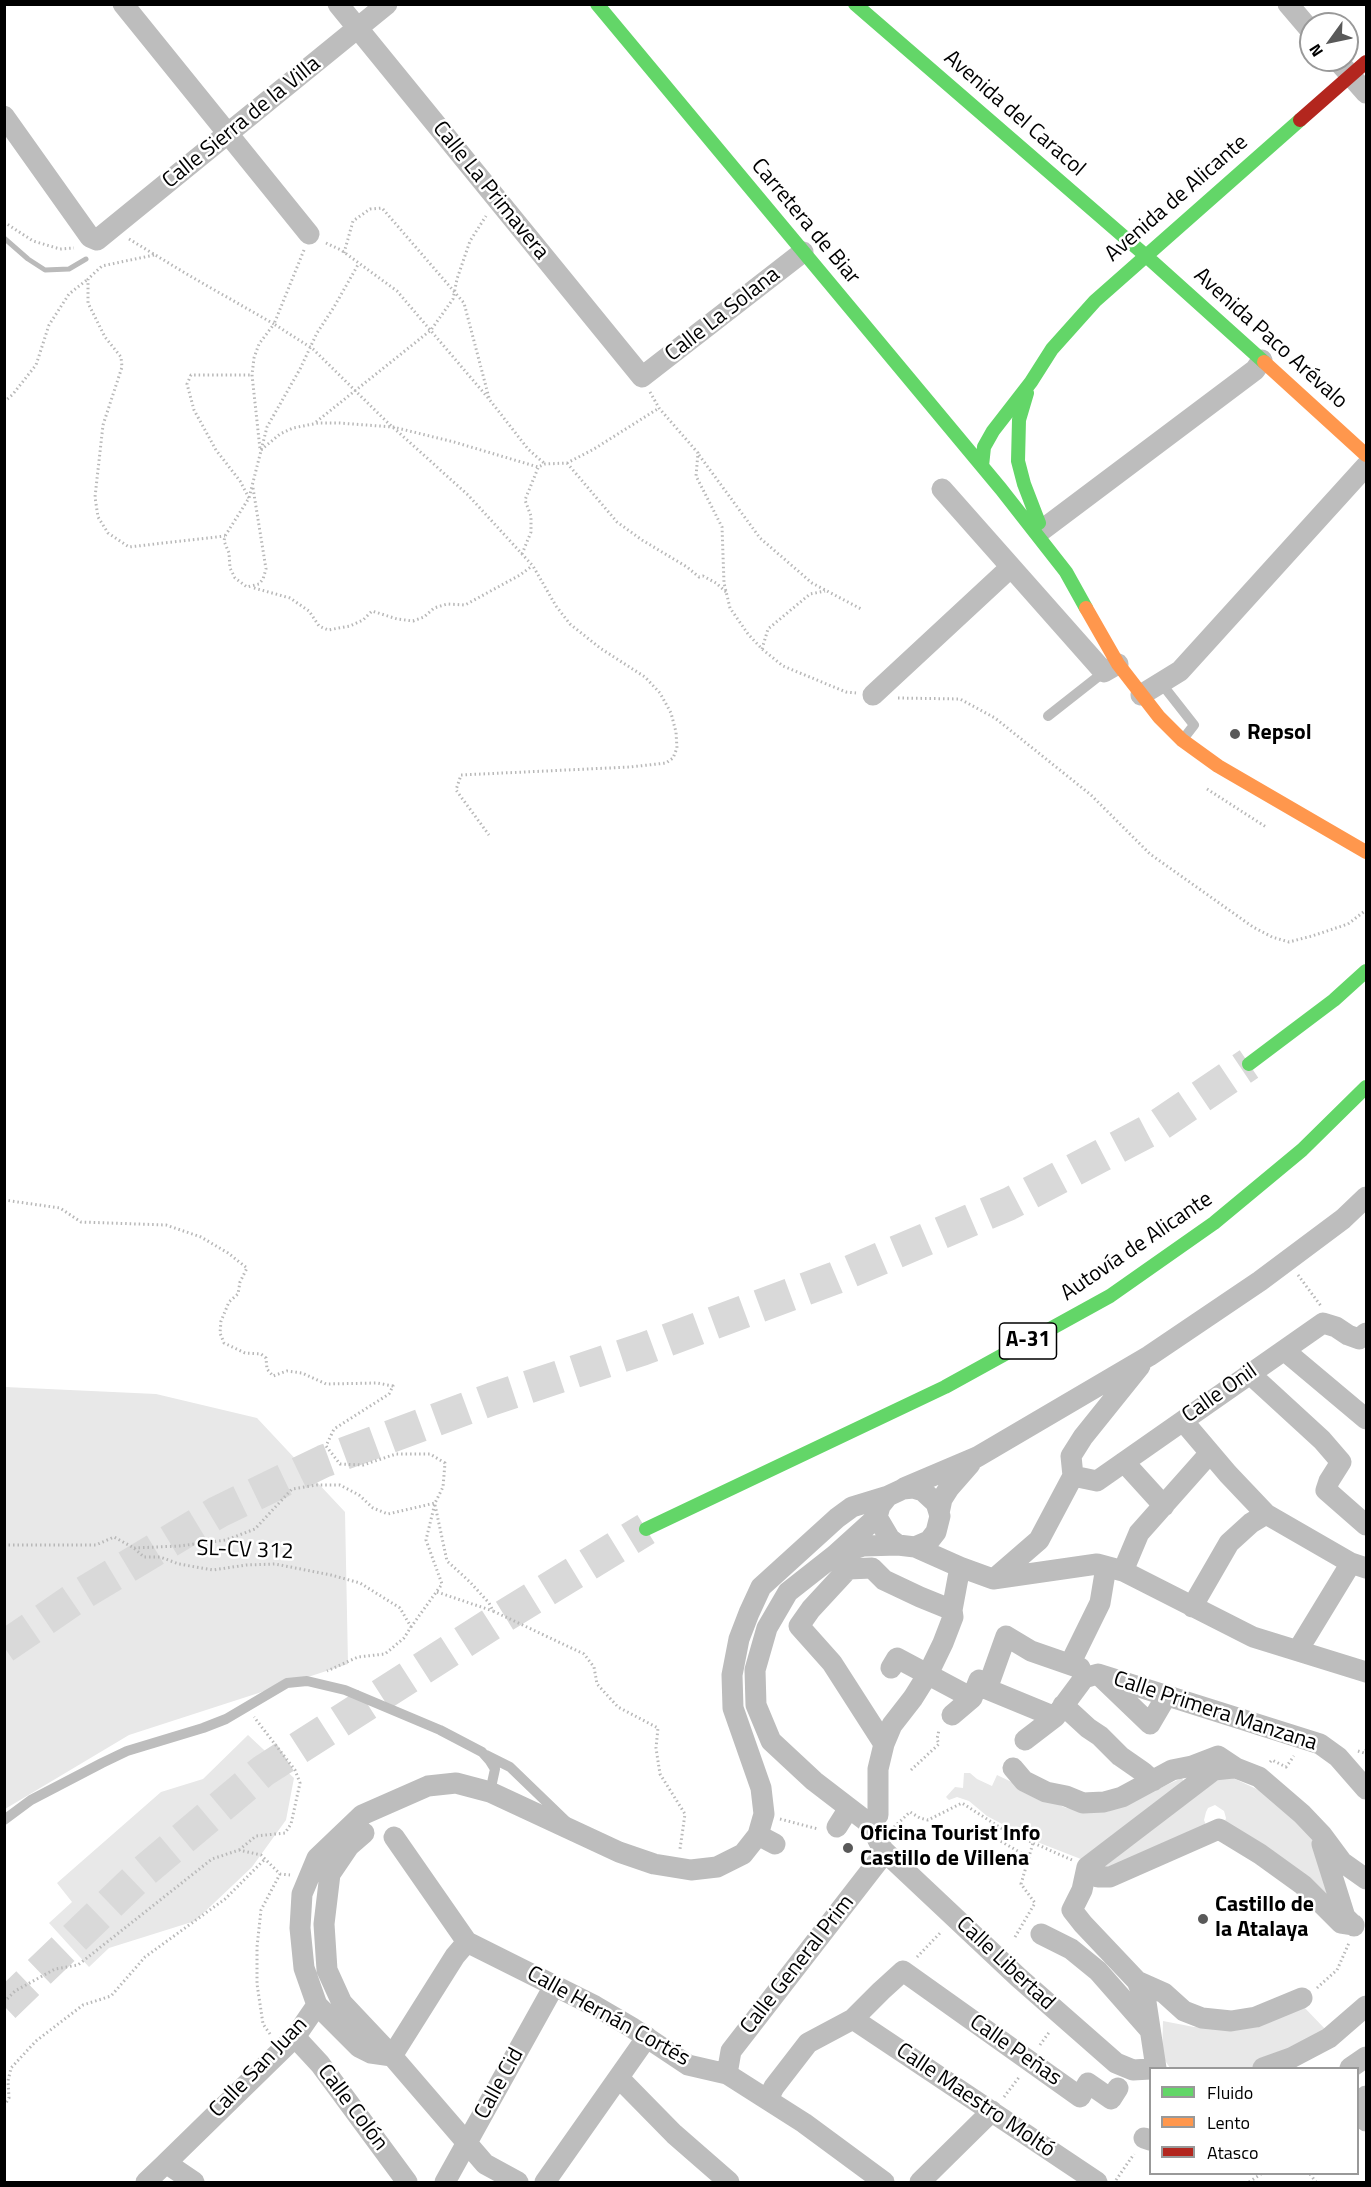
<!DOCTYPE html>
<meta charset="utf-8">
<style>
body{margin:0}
#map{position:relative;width:1371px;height:2187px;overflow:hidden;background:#fff;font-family:"Titillium Web",sans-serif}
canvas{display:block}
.frame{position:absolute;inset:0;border:6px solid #000;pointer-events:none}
.legend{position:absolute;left:1149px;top:2067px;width:210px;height:108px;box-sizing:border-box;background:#fff;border:2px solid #999;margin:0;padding:8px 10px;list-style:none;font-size:18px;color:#000}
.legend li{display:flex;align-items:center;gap:12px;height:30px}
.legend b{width:30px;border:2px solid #999}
.north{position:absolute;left:1299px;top:12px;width:60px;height:60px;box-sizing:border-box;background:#fff;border:2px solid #999;border-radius:50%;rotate:237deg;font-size:16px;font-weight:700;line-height:24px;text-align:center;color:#000}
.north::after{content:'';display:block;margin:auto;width:21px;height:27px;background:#595959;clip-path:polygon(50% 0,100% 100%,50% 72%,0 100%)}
</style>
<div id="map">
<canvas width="1371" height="2187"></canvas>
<div class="frame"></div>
<ul class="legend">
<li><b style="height:8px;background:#63d668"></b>Fluido</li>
<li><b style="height:8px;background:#ff974d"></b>Lento</li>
<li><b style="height:8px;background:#b3261e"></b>Atasco</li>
</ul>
<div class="north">N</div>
</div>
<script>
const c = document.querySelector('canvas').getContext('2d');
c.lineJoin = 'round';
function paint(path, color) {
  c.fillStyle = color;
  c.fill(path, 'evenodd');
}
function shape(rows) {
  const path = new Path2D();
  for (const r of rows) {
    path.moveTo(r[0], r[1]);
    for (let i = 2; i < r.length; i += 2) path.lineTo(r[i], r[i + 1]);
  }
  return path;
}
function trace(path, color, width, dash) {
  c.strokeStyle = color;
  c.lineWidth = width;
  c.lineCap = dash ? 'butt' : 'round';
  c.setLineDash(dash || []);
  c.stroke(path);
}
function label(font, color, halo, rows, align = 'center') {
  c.font = font + ' "Titillium Web",sans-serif';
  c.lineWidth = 5;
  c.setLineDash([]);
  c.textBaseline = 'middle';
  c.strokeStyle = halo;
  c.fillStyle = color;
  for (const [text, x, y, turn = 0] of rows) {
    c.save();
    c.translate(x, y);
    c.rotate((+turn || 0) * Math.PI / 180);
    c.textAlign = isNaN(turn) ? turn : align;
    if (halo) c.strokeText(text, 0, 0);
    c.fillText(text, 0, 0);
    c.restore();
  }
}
paint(shape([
 [5,1387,156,1394,257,1418,345,1512,348,1664,129,1735,5,1809],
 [248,1735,294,1778,286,1820,252,1867,195,1921,109,1948,89,1967,49,1923,72,1902,57,1883,161,1792,203,1779],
 [964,1773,970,1773,977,1779,992,1786,997,1775,1066,1808,1107,1812,1182,1778,1186,1787,1086,1861,1032,1840,987,1816,969,1801,957,1797,949,1800,946,1797,955,1787,963,1788],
 [1222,1778,1233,1778,1263,1792,1311,1836,1331,1908,1224,1825,1226,1818,1224,1811,1215,1805,1208,1808,1206,1812,1204,1820,1206,1825,1099,1871,1206,1785],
 [1302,2005,1326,2030,1289,2052,1250,2068,1170,2068,1162,2056,1163,2021,1194,2027,1220,2028]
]), '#e8e8e8');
trace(shape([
 [4,238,28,259,45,270,69,269,86,259]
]), '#bababa', 5);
trace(shape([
 [4,1647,80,1595,218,1512,324,1461,492,1399,643,1349,835,1278,1009,1204,1156,1127,1249,1064],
 [4,2006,143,1872,263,1771,496,1621,646,1529]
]), '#d9d9d9', 33, [33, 16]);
trace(shape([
 [4,222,33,241,60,249,74,248],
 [129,239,190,276,274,324,259,344,254,358,252,375,260,449],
 [326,243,341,250,397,291,489,399,528,449,545,464],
 [304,250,274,324,313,349,386,421,468,495,533,566,556,606,570,624,600,648,645,677,660,693,671,713,676,732,677,748,673,758,666,763,630,767,461,775,456,790,489,835],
 [344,253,353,221,370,209,382,208,464,303,489,398],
 [154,255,102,266,88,279,88,303,105,337,121,357,122,367,103,425,95,497,98,517,108,533,129,547,225,536],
 [650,392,659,408,698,453,696,476,722,527,724,583,730,608,748,634,762,649,783,666,846,692,856,693],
 [4,402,13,394,36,365,49,325,69,294,88,279],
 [316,422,431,330,453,299,457,279,470,241,486,216],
 [261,450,280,434,293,428,318,423,339,423,393,427,454,442,538,467,545,464,567,463,594,449,659,408],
 [699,455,760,538,812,583,863,610],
 [567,463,617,522,642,540,687,567,699,577,703,576,716,583,726,592],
 [253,488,266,569,263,579,259,584,247,587,235,578,230,568,229,553,224,541,225,536,249,498,267,427,300,369,317,333,334,307,359,263],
 [249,498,240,481,216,450,194,410,187,384,191,375,252,375],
 [522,554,531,532,531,516,525,500,538,468],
 [254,588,290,598,309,611,319,626,328,630,350,626,363,620,372,611,397,619,413,621,424,617,434,608,447,604,465,605,520,575,532,566],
 [762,649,768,629,810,594,825,591],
 [898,698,960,699,995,718,1091,795,1150,854,1253,927,1272,937,1289,942,1312,936,1348,924,1366,910],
 [1207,789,1266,827],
 [4,1200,60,1208,81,1222,166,1225,201,1237,228,1253,247,1268,240,1282,238,1294,229,1302,221,1321,220,1333,224,1343,245,1353,261,1354,266,1358,267,1369,273,1376,287,1371,302,1373,326,1384,377,1383,393,1386,389,1394,334,1429,326,1446,340,1464,363,1465,396,1454,430,1454,445,1463,443,1487,435,1503,426,1540,442,1584,411,1627],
 [1298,1275,1321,1306],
 [435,1505,447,1561,470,1582,489,1603,493,1611,584,1654,594,1667,597,1684,618,1707,658,1728,656,1748,660,1774,685,1814,680,1849],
 [4,1545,96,1545,114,1537,134,1548,144,1557,160,1557,179,1564,213,1570,246,1565,275,1564,331,1575,360,1583,400,1608,411,1627,404,1638,385,1654,358,1657,327,1671],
 [134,1548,179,1546,226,1540,255,1529,292,1489,317,1485,340,1485,359,1495,373,1508,388,1514,435,1503],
 [437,1592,493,1611],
 [1358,1751,1364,1753,1366,1750],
 [1270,1762,1272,1760,1286,1767,1294,1756],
 [911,1770,939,1744,937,1739,939,1730],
 [780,1819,818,1829],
 [894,1827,910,1812,920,1818,928,1820,962,1803,1004,1830,1072,1860],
 [953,1837,990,1835,1028,1857],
 [239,1850,256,1836,285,1833,291,1824,300,1783,295,1770,254,1717],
 [1015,1937,1035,1903,1021,1884,1033,1843],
 [917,1957,942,1931],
 [1317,1988,1337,1970,1349,1943],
 [4,2002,15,1991,55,1969,78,1965,212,1859,239,1850,261,1855,280,1874,290,1875],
 [270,2034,263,2024,257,1984,257,1947,261,1910,280,1874],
 [1040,2045,1050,2031],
 [1004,2097,1020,2076],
 [4,2106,9,2098,8,2081,11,2068,36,2041,83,2005,111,1996,145,1957,225,1899,265,1859],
 [1310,2174,1316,2182],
 [1116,2180,1134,2154],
 [1249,2182,1261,2174]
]), '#b8b8b8', 3, [1.5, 3]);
trace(shape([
 [1161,683,1194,725,1184,738],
 [1048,716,1104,672],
 [486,1755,510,1767,566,1821],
 [4,1820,31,1800,102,1763,127,1751,203,1728,226,1719,287,1683,307,1681,345,1690,440,1730,482,1752,490,1761,495,1769,490,1792]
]), '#bdbdbd', 10);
trace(shape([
 [123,4,309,234],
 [338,4,642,377,803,252],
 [1288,4,1311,31],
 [1337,60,1366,93],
 [4,116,90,237,97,240,387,4],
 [942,489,1104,672,1118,664],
 [1042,530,1255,370,1262,360],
 [873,695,1011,567],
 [1141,695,1180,671,1366,466],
 [1285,1351,1366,1419],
 [1249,1373,1322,1440,1341,1462,1329,1481,1326,1490,1366,1525],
 [1183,1421,1228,1474,1266,1514,1351,1563,1366,1568],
 [1124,1462,1164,1506],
 [1073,1476,1097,1481,1323,1323,1336,1327,1348,1335,1359,1339,1366,1333],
 [904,1488,977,1457,1149,1356,1260,1281,1343,1219,1366,1197],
 [939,1513,942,1499,949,1488,970,1464],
 [915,1547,960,1567,993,1579,1097,1564,1123,1571,1253,1637,1366,1672],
 [841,1553,863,1546,898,1545],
 [1123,1571,1139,1533,1210,1453],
 [994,1579,1039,1540,1073,1476,1071,1456,1083,1437,1140,1366],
 [1192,1607,1229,1543,1251,1523,1266,1514],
 [1298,1650,1351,1563],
 [1070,1664,1100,1603,1106,1567],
 [891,1668,897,1658,972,1698,979,1680,987,1689,1006,1636,1031,1651,1080,1668,1084,1678],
 [1101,1677,1150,1724,1167,1695],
 [987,1689,1055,1717],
 [1063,1705,1088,1728,1100,1736,1120,1756,1143,1772,1153,1781],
 [952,1715,972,1698],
 [1025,1740,1055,1717,1084,1678,1098,1674,1320,1744,1338,1757,1366,1789],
 [884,1744,832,1663,799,1626,811,1609,848,1569,872,1568,884,1580,920,1597,952,1610],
 [1013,1768,1024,1781,1046,1792,1066,1796,1083,1803,1104,1802,1122,1797,1172,1770,1192,1766,1218,1756,1236,1768,1259,1777,1302,1814,1322,1835,1342,1862,1366,1879],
 [870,1824,878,1815,878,1769,884,1744,892,1725,913,1698,928,1674,943,1643,953,1617,952,1610,960,1567],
 [837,1827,849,1808],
 [364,1833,349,1846,330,1874,324,1924,327,1970,342,2003,392,2056,485,2164,518,2182],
 [758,1835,775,1844],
 [394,1837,467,1942,595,2006,631,2027,688,2065,727,2074,804,2123,884,2182],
 [1322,1844,1345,1917,1354,1926],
 [883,1850,1018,1977,1116,2063,1133,2070,1150,2069],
 [1087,1867,1098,1877,1110,1877,1219,1829,1260,1854,1303,1885,1341,1923,1354,1925],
 [1041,1934,1071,1949,1098,1971,1149,2029],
 [1137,1981,1164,1993,1184,2011,1202,2018,1231,2021,1256,2017,1302,1998],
 [853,2019,1097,2182],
 [295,2037,320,2064,407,2182],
 [392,2056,371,2053,359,2047,317,2005,304,1968,300,1928,302,1894,317,1858,362,1815,428,1786,456,1783,490,1792,619,1852,654,1864,691,1870,717,1867,743,1854,758,1835,764,1814,761,1788,733,1708,732,1675,739,1639,749,1613,761,1587,837,1518,852,1507,888,1496],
 [392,2056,455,1956,467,1942],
 [1156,2068,1146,2002,1137,1981,1083,1924,1072,1910,1082,1890,1087,1867,1214,1770,1233,1768],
 [1263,2068,1291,2058,1329,2038,1366,2006],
 [1350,2068,1366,2057],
 [727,2074,731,2051,879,1860,883,1850,870,1824,814,1781,771,1741,756,1705,755,1670,767,1628,788,1592,835,1555,877,1517,880,1506,888,1496,903,1489,913,1488,923,1491,936,1503,940,1516,936,1532,929,1541,915,1547,898,1545,890,1539,877,1517],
 [619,2078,674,2134,729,2182],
 [768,2099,774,2087,808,2043,853,2019,881,1991,903,1971,1080,2097,1088,2083,1111,2099,1118,2088],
 [1358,2104,1366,2096],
 [1366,2121,1366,2120],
 [1144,2138,1150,2140],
 [146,2182,166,2163],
 [194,2182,166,2163,295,2037,317,2005],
 [445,2182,554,1986],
 [545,2182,647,2037],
 [920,2182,992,2111]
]), '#bdbdbd', 21);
trace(shape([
 [597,4,1001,489,1066,572,1086,608],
 [855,4,1145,255,1264,362],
 [1027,393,1019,420,1018,461,1024,484,1039,523],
 [982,466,984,447,993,431,1031,382,1052,349,1095,301,1300,120],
 [1249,1064,1334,1000,1366,971],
 [646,1529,945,1387,1110,1296,1214,1223,1302,1150,1366,1087]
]), '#63d668', 14);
trace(shape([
 [1264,362,1366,455],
 [1086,608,1118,664,1159,717,1182,740,1218,766,1366,852]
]), '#ff974d', 14);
trace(shape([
 [1300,120,1366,62]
]), '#b3261e', 14);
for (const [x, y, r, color] of [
 [1235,734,6,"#595959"],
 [848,1848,6,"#595959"],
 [1203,1919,6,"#595959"]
]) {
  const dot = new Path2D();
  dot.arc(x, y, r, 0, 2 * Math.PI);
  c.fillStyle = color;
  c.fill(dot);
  trace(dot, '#fff', 2);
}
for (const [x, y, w] of [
 [1028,1341,57]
]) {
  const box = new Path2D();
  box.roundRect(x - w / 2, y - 18, w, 36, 4.5);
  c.fillStyle = '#fff';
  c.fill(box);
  trace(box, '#000', 1.5);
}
label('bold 21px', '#000', null, [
 ["A-31",1028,1341]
]);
label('22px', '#000', '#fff', [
 ["Avenida del Caracol",1014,114,41],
 ["Calle Sierra de la Villa",242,123,-39],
 ["Calle La Primavera",490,191,51],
 ["Avenida de Alicante",1177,199,-41],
 ["Carretera de Biar",805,222,50],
 ["Calle La Solana",723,315,-38],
 ["Avenida Paco Arévalo",1270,339,42],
 ["Autovía de Alicante",1137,1247,-34],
 ["Calle Onil",1220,1394,-35],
 ["SL-CV 312",245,1551,2],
 ["Calle Primera Manzana",1215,1712,18],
 ["Calle Libertad",1005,1964,43],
 ["Calle General Prim",798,1965,-52],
 ["Calle Hernán Cortés",608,2017,29],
 ["Calle Peñas",1015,2051,35],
 ["Calle San Juan",259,2068,-46],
 ["Calle Cid",500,2084,-61],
 ["Calle Maestro Moltó",975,2101,34],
 ["Calle Colón",352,2108,53]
]);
label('bold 22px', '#000', '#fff', [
 ["Repsol",1247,734],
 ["Oficina Tourist Info",860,1835],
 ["Castillo de Villena",860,1860],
 ["Castillo de",1215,1906],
 ["la Atalaya",1215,1931]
], 'left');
</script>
